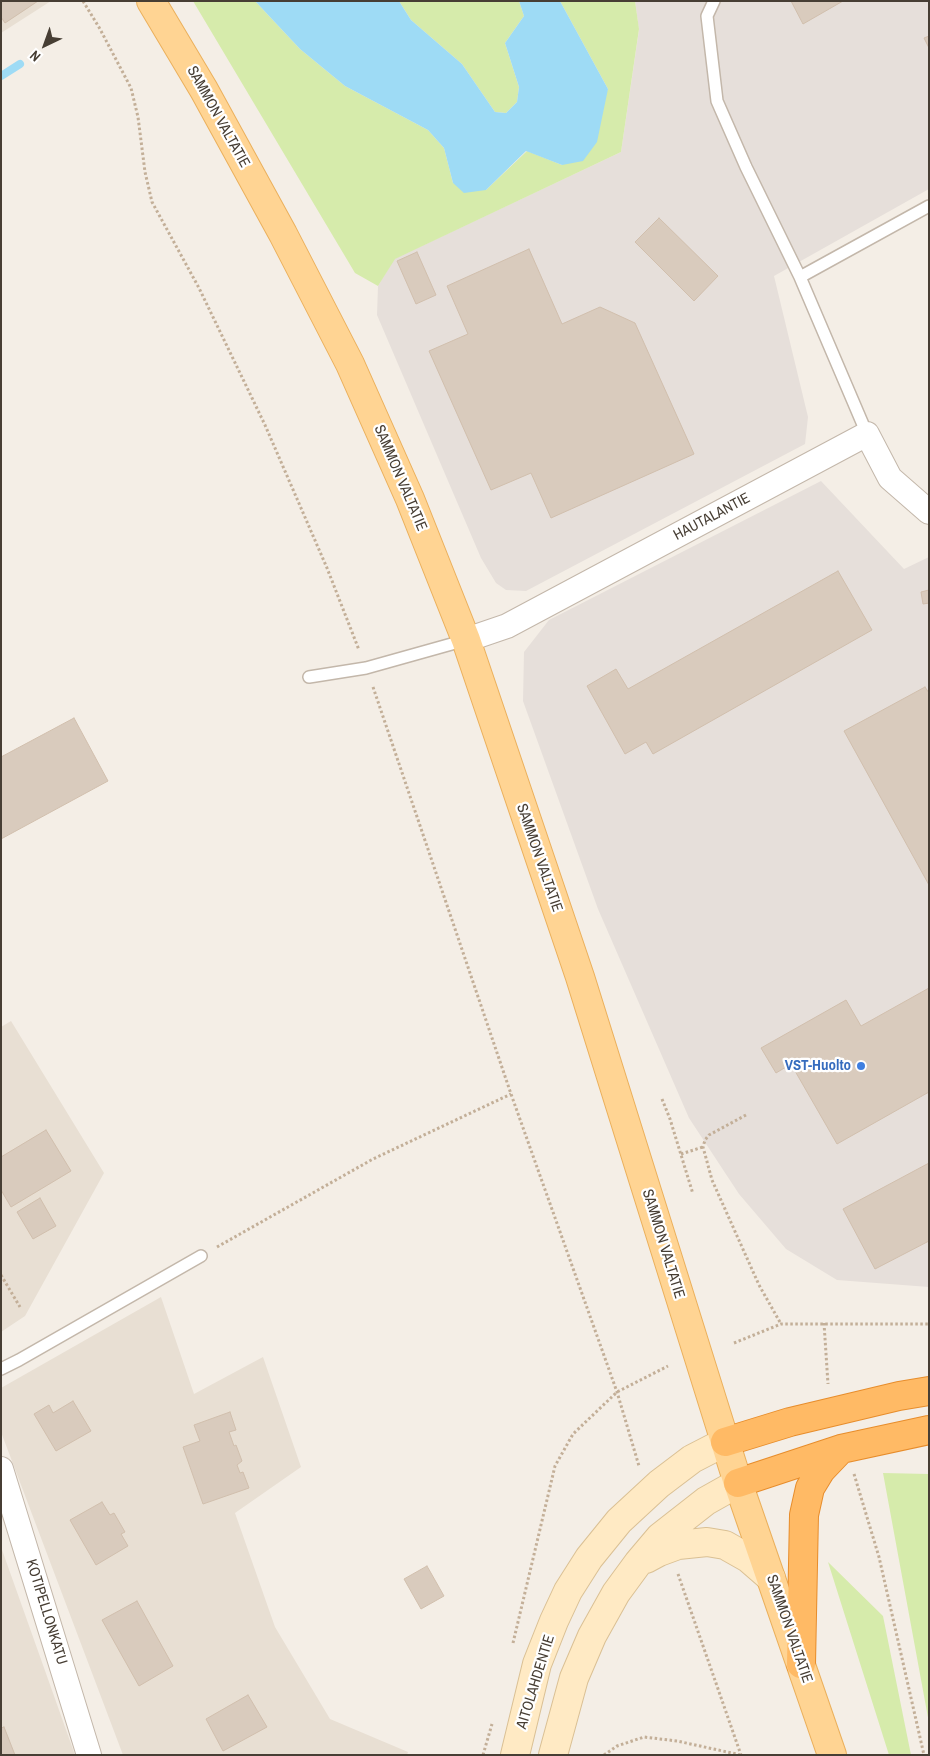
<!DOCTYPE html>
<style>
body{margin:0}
#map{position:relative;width:930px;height:1756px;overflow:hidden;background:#f4eee6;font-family:"Archivo Narrow",sans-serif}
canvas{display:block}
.frame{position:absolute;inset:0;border:2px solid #473e34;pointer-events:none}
.north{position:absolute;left:20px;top:20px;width:50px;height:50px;-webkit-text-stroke:4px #fff;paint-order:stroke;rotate:222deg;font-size:14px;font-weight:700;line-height:20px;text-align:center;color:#473e34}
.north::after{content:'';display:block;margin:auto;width:18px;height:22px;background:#473e34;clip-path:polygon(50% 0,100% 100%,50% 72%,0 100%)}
</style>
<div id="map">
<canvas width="930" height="1756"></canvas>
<div class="frame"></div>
<div class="north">N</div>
</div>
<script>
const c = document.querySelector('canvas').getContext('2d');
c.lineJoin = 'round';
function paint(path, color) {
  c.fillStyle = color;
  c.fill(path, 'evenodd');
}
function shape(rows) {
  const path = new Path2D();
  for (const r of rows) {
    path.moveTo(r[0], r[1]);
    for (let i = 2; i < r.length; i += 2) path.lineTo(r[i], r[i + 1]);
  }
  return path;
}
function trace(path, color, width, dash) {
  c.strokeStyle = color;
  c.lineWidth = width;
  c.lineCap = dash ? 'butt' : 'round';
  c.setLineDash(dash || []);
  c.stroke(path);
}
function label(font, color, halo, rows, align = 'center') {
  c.font = font + ' "Archivo Narrow",sans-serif';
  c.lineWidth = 4.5;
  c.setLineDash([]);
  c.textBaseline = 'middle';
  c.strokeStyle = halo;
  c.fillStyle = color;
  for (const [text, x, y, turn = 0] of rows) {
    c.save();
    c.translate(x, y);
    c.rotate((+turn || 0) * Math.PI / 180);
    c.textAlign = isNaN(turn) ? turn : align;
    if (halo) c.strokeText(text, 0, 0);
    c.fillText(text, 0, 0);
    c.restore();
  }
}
paint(shape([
 [1,1,51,1,1,33],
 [11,1021,104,1173,25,1316,1,1332,1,1027],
 [161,1297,194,1394,263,1357,301,1467,235,1513,275,1627,330,1719,408,1752,407,1755,123,1755,1,1432,1,1388],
 [1,1547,75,1755,1,1755]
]), '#e8dfd3');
paint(shape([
 [635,1,929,1,929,189,774,276,808,417,805,444,526,591,506,590,496,583,481,558,377,315,378,286,394,259,621,152,639,30],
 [821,481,904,569,929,557,929,1287,837,1280,786,1249,739,1194,689,1118,598,909,523,701,524,652,549,620]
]), '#e6dfda');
paint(shape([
 [193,1,255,1,300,49,345,86,428,130,444,148,453,183,486,190,527,151,562,165,608,89,560,1,635,1,639,29,621,152,395,259,378,286,355,273],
 [399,1,519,1,524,16,505,43,519,87,517,102,506,113,495,112,462,64,411,20],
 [883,1473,929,1474,929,1723],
 [828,1562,883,1616,911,1755,889,1755]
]), '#d6ebab');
paint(shape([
 [255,1,399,1,411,20,462,64,495,112,506,113,517,102,519,87,505,43,524,16,519,1,560,1,608,89,597,142,583,161,562,165,526,151,486,190,464,193,453,183,444,148,428,130,345,86,300,49]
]), '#9edbf5');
trace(shape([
 [1,76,20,64]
]), '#9edbf5', 8);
const building = shape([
 [1,1,38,1,5,23,1,17,1,1],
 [791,1,843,1,803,24,791,1],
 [929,36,929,48,924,38,929,36],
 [659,218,718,276,694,301,635,242,659,218],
 [529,249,562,324,600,307,635,323,694,454,551,518,531,473,491,490,429,351,468,334,447,286,529,249],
 [417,252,436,295,416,304,397,261,417,252],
 [838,571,872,630,653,754,646,742,625,754,587,686,616,669,628,689,838,571],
 [929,590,929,603,923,604,921,592,929,590],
 [925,687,929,693,929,885,844,731,925,687],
 [74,718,108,781,1,839,1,757,74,718],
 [929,988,929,1092,837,1144,791,1064,776,1073,761,1048,846,1000,861,1026,929,988],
 [46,1130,71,1171,11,1207,1,1190,1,1157,46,1130],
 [929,1163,929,1241,875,1269,843,1209,929,1163],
 [40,1198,56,1226,33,1239,17,1212,40,1198],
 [73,1401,91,1431,56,1451,34,1414,49,1405,53,1413,73,1401],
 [230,1412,236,1430,229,1432,234,1446,236,1445,242,1461,237,1465,240,1473,243,1472,249,1488,203,1504,183,1447,200,1441,194,1425,230,1412],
 [102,1502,110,1515,114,1513,125,1532,121,1534,128,1546,96,1565,70,1520,102,1502],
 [427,1566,444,1596,421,1609,404,1579,427,1566],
 [137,1601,173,1666,139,1686,102,1620,137,1601],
 [248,1695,267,1727,223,1751,206,1719,248,1695],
 [4,1727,15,1755,1,1755,1,1728,4,1727]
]);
paint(building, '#d9cbbd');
trace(building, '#d1bfad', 1);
const lane = shape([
 [714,1,707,16,717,101,746,167,800,277,867,434],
 [800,277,929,206],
 [309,677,366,668,466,640],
 [1,1369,19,1360,201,1256]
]);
const street = shape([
 [466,640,507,626,867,434,890,478,929,512],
 [1,1469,89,1755]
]);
const secondary = shape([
 [646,1559,659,1552,678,1545,707,1542,725,1545,748,1558,771,1578],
 [515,1755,537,1664,554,1621,568,1591,589,1558,619,1521,659,1484,692,1459,725,1442],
 [553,1755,574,1678,592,1636,616,1593,638,1563,660,1537,706,1501,738,1483]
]);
const primary = shape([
 [151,1,204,90,283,234,350,364,410,499,466,640,580,977,738,1483,832,1755]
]);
const highway = shape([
 [725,1442,790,1422,899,1396,929,1391],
 [738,1483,841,1449,929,1430],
 [801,1664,804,1515,810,1488,821,1470,841,1449]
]);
trace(lane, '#c3b7aa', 14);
trace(street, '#c3b7aa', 26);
trace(secondary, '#dac094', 30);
trace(primary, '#ebb05c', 30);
trace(highway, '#e78d2c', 30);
trace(shape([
 [83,1,100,29,131,88,138,117,145,172,152,202,199,288,265,425,327,568,359,650],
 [373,687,511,1094,617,1392,639,1466],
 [662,1099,670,1119,693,1194],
 [746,1115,709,1135,705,1140,703,1147,712,1180,759,1285,781,1324],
 [681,1154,703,1147],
 [217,1247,373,1159,511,1094],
 [1,1275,20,1307],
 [824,1323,828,1384],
 [734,1343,781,1324,929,1324],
 [854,1474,879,1557,924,1755],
 [678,1574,741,1755],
 [513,1643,555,1466,573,1434,617,1392,668,1366],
 [483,1755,492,1724],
 [604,1755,617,1746,644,1737,677,1741,741,1755]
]), '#c3af98', 3, [2.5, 2.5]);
trace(lane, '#fff', 11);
trace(street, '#fff', 24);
trace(secondary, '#ffeac4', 28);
trace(primary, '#ffd493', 28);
trace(highway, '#ffba65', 28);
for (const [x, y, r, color] of [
 [861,1066,5,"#3f7fe0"]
]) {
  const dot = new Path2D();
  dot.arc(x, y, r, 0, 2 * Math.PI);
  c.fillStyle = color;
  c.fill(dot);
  trace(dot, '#fff', 2);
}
label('15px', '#473e34', '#fff', [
 ["SAMMON VALTATIE",218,117,61],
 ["SAMMON VALTATIE",400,478,67],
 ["HAUTALANTIE",712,517,-28],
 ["SAMMON VALTATIE",539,858,71],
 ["SAMMON VALTATIE",663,1244,73],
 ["KOTIPELLONKATU",46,1612,73],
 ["SAMMON VALTATIE",789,1629,71],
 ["AITOLAHDENTIE",536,1682,-73]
]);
label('bold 15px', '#366cbe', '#fff', [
 ["VST-Huolto",851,1066]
], 'right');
</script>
